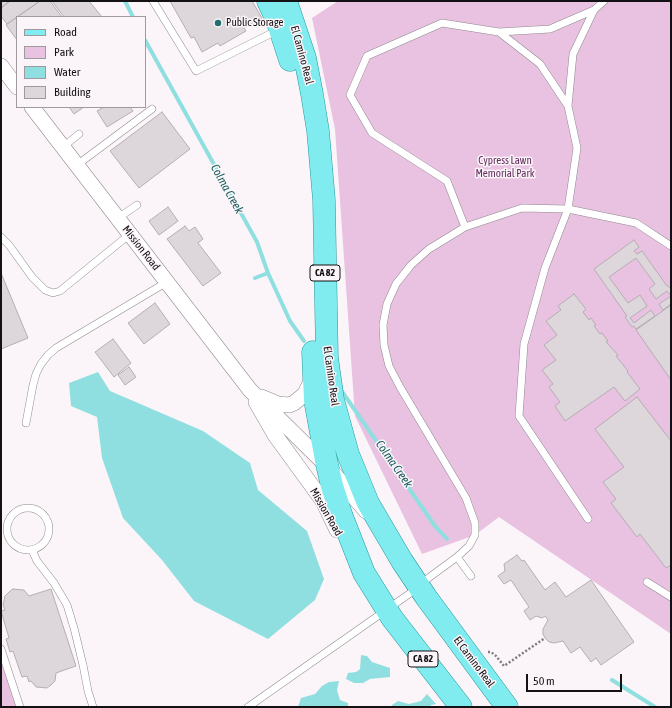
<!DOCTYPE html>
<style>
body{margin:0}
#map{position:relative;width:672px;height:708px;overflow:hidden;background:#fbf5f9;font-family:"Asap Condensed",sans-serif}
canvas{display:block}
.frame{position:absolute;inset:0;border:2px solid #131113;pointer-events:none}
.legend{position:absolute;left:16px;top:16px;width:130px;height:92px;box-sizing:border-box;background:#fbf5f9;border:1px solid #9e9a9d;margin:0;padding:5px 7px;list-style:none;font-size:12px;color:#131113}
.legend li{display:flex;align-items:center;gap:8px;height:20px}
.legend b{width:20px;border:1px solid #9e9a9d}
.scale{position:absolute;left:526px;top:674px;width:96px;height:18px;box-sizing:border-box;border:2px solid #131113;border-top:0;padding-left:5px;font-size:12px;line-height:14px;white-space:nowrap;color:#131113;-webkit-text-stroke:3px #fbf5f9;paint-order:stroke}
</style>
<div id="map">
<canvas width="672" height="708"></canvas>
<div class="frame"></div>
<ul class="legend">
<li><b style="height:5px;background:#81ecef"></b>Road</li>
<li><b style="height:11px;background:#e9c1e1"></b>Park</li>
<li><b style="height:11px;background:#8fdfe1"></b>Water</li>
<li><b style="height:11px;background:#ddd7db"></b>Building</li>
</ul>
<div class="scale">50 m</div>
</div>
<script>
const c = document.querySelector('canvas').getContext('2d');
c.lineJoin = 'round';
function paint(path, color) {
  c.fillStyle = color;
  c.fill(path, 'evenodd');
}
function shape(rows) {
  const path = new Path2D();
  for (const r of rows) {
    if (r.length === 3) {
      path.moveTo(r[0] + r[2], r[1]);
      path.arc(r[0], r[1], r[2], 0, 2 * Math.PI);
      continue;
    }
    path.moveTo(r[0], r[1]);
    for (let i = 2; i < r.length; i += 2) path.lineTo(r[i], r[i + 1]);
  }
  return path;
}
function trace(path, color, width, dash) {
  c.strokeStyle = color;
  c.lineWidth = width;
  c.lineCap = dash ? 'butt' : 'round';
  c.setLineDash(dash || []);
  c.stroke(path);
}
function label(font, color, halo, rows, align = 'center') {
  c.font = font + ' "Asap Condensed",sans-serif';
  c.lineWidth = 3;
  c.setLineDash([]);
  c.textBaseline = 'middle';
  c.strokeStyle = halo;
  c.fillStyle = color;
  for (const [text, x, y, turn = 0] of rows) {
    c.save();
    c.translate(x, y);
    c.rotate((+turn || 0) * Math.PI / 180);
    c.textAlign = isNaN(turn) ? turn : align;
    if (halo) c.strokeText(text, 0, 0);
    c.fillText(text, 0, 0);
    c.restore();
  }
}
paint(shape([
 [338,1,671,1,671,634,499,517,475,535,422,554,355,416,335,129,312,18],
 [1,658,17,707,1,707]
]), '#e9c1e1');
paint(shape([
 [98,372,110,391,203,431,250,463,258,490,307,531,324,579,315,600,268,639,194,601,162,560,123,518,102,458,97,417,71,406,69,383],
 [361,655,367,656,372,662,390,668,390,677,370,679,363,683,354,683,346,679,348,673,356,672,360,669],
 [339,681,337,690,340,700,348,703,348,707,298,707,301,698,315,694,322,686,329,682],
 [427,694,436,704,431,705,430,707,391,707,392,705,398,701,409,704,421,701]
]), '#8fdfe1');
trace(shape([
 [125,1,133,17],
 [145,40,257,242,268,273,290,321,304,341],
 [255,278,268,273],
 [341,390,435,526,447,539],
 [612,680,655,707]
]), '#8fdfe1', 4);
const building = shape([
 [1,1,10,1,1,8,1,1],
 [10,1,40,1,7,24,1,16,1,8,10,1],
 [40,1,50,1,62,17,17,17,40,1],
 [52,1,89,1,102,17,64,17,52,1],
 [170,1,252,1,262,18,244,28,246,31,220,46,218,43,202,52,194,37,191,38,170,1],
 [17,17,17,40,6,25,17,17],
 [69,107,84,107,74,114,69,107],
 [104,107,130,107,133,111,107,127,97,111,104,107],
 [162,112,190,149,139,188,110,151,162,112],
 [168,207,178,221,159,235,149,221,168,207],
 [185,226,189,231,195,227,203,239,198,243,221,273,203,286,167,239,185,226],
 [634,240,639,247,634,251,637,254,642,251,667,286,668,286,671,289,671,296,667,291,656,299,649,289,655,284,636,258,609,277,628,303,640,295,647,306,630,318,634,323,651,310,655,316,636,329,634,326,632,327,625,317,627,316,594,269,634,240],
 [1,273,28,338,1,349,1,273],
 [574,294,586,309,583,312,589,320,591,318,596,325,594,326,600,334,602,333,608,341,606,342,618,355,616,356,628,371,627,372,640,389,625,401,614,387,565,421,555,406,560,402,549,387,553,384,542,370,556,360,544,345,557,335,546,321,561,310,558,306,574,294],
 [671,296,671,304,663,310,659,304,671,296],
 [155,303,170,324,144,344,128,323,155,303],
 [671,305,671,380,636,330,671,305],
 [113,339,131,363,114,377,95,352,113,339],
 [129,367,136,377,125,385,118,375,129,367],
 [637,397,671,441,671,565,666,568,640,534,637,537,611,503,616,499,603,482,624,467,595,429,637,397],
 [517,555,522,561,524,560,545,590,555,582,566,597,591,580,634,642,601,665,596,658,591,662,580,647,571,653,563,641,554,643,549,642,545,638,543,634,543,629,548,620,545,616,542,618,536,616,530,620,524,611,529,607,511,580,504,584,498,576,505,571,504,564,517,555],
 [13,589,24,590,29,596,51,589,76,666,56,673,55,681,51,685,47,688,36,687,31,681,29,682,27,676,22,677,13,651,10,652,6,639,9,638,1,611,5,610,3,605,5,596,9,592,13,589]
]);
paint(building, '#ddd7db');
trace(building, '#b4aeb3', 1);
const service = shape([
 [153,1,196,71,278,30],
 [499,32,550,29,594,10],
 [63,147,79,134],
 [77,165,152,109],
 [118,218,137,205],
 [465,227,447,181,372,133,350,95,367,56,442,23,499,32,540,64,568,106],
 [1,237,9,245,32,277,45,290,53,293,60,291,130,234],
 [26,423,33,385,36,374,41,364,48,355,56,348,167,282],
 [28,529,21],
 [588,519,519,416,524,344,545,268,568,209,577,148,568,106,573,54,594,10,604,1],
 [32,550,37,561,54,583,67,605,74,628,83,665,88,691,93,707],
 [457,557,471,576],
 [647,582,671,597],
 [1,649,20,707],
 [248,707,419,587,427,579,457,557,469,546,475,535,475,523,466,498,400,387,389,366,384,345,383,325,387,304,396,284,411,265,429,249,465,227,522,208,568,209,636,223,671,246]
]);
const minor = shape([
 [1,66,17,87],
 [32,107,250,390,328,467,366,511],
 [261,397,278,404,289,405,294,403,305,394,313,377],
 [256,402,275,435,323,501,337,530]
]);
const primary = shape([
 [268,1,277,20,290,60],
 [286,1,305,58,312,94,318,131,324,200,327,358,333,400,348,454,368,503,402,561,426,597,507,707],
 [313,352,315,400,326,460,332,486,342,517,364,573,392,618,461,707]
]);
trace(service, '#8e898d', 8);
trace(minor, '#8e898d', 16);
trace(primary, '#24989b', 23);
trace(shape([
 [488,652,491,652,496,656,504,666,545,638]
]), '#7f7b7e', 2.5, [2, 2]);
trace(service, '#fff', 7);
trace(minor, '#fff', 15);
trace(primary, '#81ecef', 22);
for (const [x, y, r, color] of [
 [218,23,4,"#236e70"]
]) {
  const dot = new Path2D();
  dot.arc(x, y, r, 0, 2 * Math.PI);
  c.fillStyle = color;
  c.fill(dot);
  trace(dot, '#fbf5f9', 1.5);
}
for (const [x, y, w] of [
 [325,273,30],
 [423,659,30]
]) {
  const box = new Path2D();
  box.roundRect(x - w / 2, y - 8, w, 16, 3);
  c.fillStyle = '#fbf5f9';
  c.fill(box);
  trace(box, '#131113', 1);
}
label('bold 10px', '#131113', null, [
 ["CA 82",325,273],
 ["CA 82",423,659]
]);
label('11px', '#131113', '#fbf5f9', [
 ["Public Storage",226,23]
], 'left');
label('11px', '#131113', '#fbf5f9', [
 ["El Camino Real",302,55,75],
 ["Mission Road",141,248,52],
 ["El Camino Real",331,376,82],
 ["Mission Road",326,512,60],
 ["El Camino Real",474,662,53]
]);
label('11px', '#652b5e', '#fbf5f9', [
 ["Cypress Lawn",505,161],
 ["Memorial Park",505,174]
]);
label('italic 12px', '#145a5b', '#fbf5f9', [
 ["Colma Creek",227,189,61],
 ["Colma Creek",394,464,55]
]);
</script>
